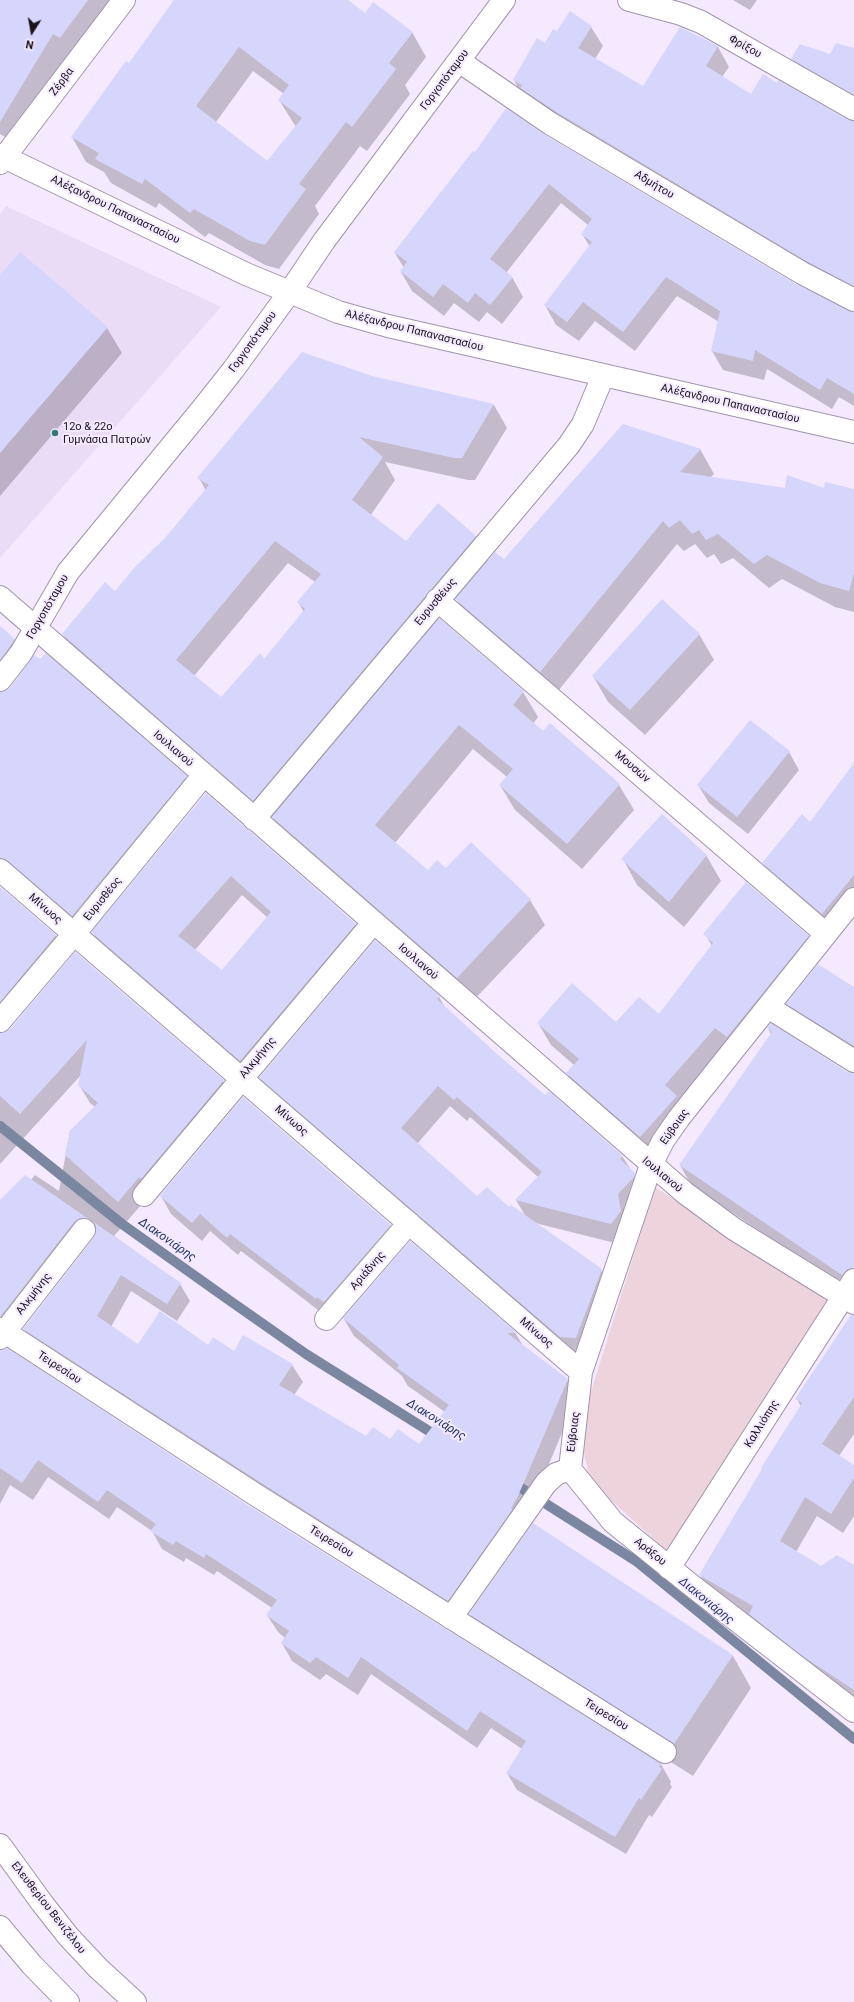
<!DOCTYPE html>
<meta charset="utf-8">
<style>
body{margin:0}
#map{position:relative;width:854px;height:2002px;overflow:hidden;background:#f4e9ff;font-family:Roboto,sans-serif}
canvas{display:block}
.north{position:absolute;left:12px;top:12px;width:40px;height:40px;-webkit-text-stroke:3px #f4e9ff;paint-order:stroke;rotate:191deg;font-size:11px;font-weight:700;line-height:16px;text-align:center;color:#18131c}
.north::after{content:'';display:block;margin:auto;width:14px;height:18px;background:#18131c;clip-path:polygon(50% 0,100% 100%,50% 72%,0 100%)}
</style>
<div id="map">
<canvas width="854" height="2002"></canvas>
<div class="north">N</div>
</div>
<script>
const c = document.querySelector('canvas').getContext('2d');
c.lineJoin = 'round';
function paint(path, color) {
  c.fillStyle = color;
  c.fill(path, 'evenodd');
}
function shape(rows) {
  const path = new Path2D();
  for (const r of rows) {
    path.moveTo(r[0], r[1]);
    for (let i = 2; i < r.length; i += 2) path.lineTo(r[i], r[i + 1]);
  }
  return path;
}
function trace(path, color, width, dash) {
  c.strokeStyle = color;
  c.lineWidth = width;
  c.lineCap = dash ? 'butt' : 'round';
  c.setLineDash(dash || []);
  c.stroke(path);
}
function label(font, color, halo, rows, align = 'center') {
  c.font = font + ' Roboto,sans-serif';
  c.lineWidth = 4;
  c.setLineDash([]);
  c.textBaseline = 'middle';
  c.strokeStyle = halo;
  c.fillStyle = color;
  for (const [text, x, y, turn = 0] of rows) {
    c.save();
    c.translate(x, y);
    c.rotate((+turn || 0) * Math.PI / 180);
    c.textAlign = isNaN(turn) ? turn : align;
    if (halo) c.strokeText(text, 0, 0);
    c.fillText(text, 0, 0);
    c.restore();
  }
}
paint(shape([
 [6,206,221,307,0,558,0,214]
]), '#eadcf7');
paint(shape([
 [655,1187,832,1300,668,1552,590,1481,579,1430]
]), '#edd3dc');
paint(shape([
 [0,0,122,0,17,144,0,134],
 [176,0,346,0,365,14,412,32,426,57,405,85,410,94,367,151,360,146,315,206,319,214,279,269,265,265,209,233,205,237,159,203,156,208,111,183,104,172,86,162,72,137,130,64],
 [253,71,284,94,279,100,296,127,268,162,216,122],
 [733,0,757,0,750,10],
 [591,27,603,46,595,59,644,87,680,28,718,47,729,67,722,77,751,95,854,128,854,299,525,100,514,80,545,44,558,32],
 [854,49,854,106,802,76,792,59,830,55],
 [544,136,796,285,854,313,854,406,839,397,832,409,767,369,764,380,723,370,712,351,719,322,677,296,635,351,595,321,579,341,556,325,545,305,590,247,582,234,588,225,561,203,506,273,512,277,523,297,502,324,487,312,479,322,454,303,444,316,412,291,401,272,404,268,395,253,475,154],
 [0,277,107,328,122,353,0,496],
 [372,377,494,405,507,428,475,480,468,480,385,462,395,480,370,516,406,543,475,536,489,561,504,561,700,449,714,474,710,478,785,489,854,491,854,612,835,607,782,579,769,588,733,558,721,564,714,554,707,558,695,544,684,551,677,544,554,696,471,624,456,598,438,619,523,692,538,717,533,724,619,785,634,810,582,869,515,810,500,785,507,777,473,749,395,843,428,871,446,869,530,900,545,925,472,1002,288,842,272,816,266,823,76,657,63,634,116,592,166,538,206,491,199,478],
 [288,563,315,582,298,602,304,612,264,660,221,698,194,676],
 [0,627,14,639,24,657,0,690],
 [699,634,714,660,645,735,608,702,593,676],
 [0,693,186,777,196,794,83,933,0,881],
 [789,752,799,770,748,834,709,803,698,785],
 [854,765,854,916,836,938,777,887,763,863,810,823],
 [206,794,355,924,367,944,252,1080,104,952,93,933],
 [242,895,268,918,222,972,195,950],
 [706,855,721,881,684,927,637,885,623,859],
 [0,888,56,936,66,954,0,1032],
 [705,934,805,934,818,956,807,970,809,973,741,1059,728,1050,653,1159,580,1095,567,1073,574,1065,551,1045,538,1023,616,1023,659,1016,712,946],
 [76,953,223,1081,234,1099,114,1236,180,1284,190,1301,177,1321,131,1291,111,1327,138,1346,209,1346,292,1365,303,1382,294,1395,367,1437,419,1446,445,1412,408,1386,402,1376,354,1336,344,1319,410,1242,516,1334,523,1346,567,1380,577,1397,528,1514,458,1618,34,1347,24,1329,96,1235,90,1236,0,1339,0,1201,31,1180,35,1175,59,1191,70,1131,95,1107,90,1103,79,1085,81,1075,0,1164,0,1061,10,1030],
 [854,989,854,1058,799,1024,788,1004],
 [439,997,446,1009,496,1055,546,1097,622,1156,647,1195,623,1245,535,1223,601,1270,613,1291,588,1359,573,1358,273,1099,260,1078],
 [450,1106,467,1121,470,1117,538,1177,516,1200,526,1217,509,1208,477,1197,417,1144],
 [768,1028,847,1073,854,1074,854,1294,691,1185,680,1165,771,1034],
 [161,1196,390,1225,401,1243,326,1316,241,1251,238,1255,210,1231,202,1241,171,1214],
 [854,1315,854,1434,839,1456,854,1466,854,1516,843,1533,817,1516,796,1552,821,1567,854,1567,854,1701,712,1595,700,1575,801,1407,797,1399],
 [0,1351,661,1764,671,1782,670,1784,672,1787,652,1817,649,1815,626,1854,517,1790,507,1773,522,1749,491,1728,477,1748,371,1674,358,1695,326,1674,320,1680,292,1661,282,1643,285,1638,278,1632,267,1615,272,1608,217,1571,214,1575,186,1558,184,1562,162,1549,152,1531,117,1507,109,1519,48,1477,33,1500,10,1485,0,1504],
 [534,1524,733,1656,751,1688,693,1776,489,1647,470,1614]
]), '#0003');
trace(shape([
 [0,1126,122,1224,226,1298,306,1354,440,1438],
 [510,1481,636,1561,854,1739]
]), '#7b86a0', 10);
paint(shape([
 [0,0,88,0,60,38,53,34,0,122],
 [174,0,348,0,365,13,373,2,413,32,389,63,396,69,352,127,346,122,299,184,306,189,265,245,250,241,194,209,190,213,145,179,142,184,95,159,99,153,71,137,126,61,129,63],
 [239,47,289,85,278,100,302,118,267,161,196,106],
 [570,11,592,26,578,48,643,86,680,27,718,46,706,66,751,94,763,74,777,83,778,80,848,120,854,121,854,286,808,262,558,113,520,88,522,85,513,80,537,38,545,43,553,29,557,31],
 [836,43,854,48,854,95,791,59,800,44,830,54],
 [506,108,545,135,796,284,854,312,854,394,827,378,820,390,755,350,753,361,711,351,720,311,666,277,623,332,583,302,567,322,544,305,592,242,581,234,592,219,549,184,490,259,513,277,490,305,475,293,468,303,443,284,433,297,400,271,407,262,394,252,473,151,475,152],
 [20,252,108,327,0,453,0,275],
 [302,352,372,376,494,404,462,458,454,458,359,437,383,457,352,500,406,541,438,503,476,536,253,801,62,634,105,582,115,591,135,567,165,538,209,485,197,478],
 [275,541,321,574,297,602,305,609,264,659,260,653,221,697,176,660],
 [623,424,701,449,680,472,785,488,787,475,824,488,825,482,854,489,854,573,849,591,820,583,767,555,754,564,718,534,706,540,699,530,692,534,680,520,669,528,663,521,540,672,455,599,495,552,504,559],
 [662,599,700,634,630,710,592,676],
 [439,618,524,691,513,705,543,731,550,723,620,784,567,844,499,785,513,769,459,725,375,825,428,870,437,860,446,868,471,842,531,899,457,978,272,817],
 [0,626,15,639,0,660],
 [46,653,187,776,72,916,8,861,0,858,0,692,10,688,34,655,40,659],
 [750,720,790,751,737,817,697,785],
 [854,763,854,875,822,914,762,863,802,814,810,822],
 [206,793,356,924,240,1061,91,932],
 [231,876,271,912,222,970,178,936],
 [662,814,707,855,669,902,621,859],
 [746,882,809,936,727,1037,715,1028,665,1085,677,1096,640,1137,566,1073,579,1059,537,1023,572,983,616,1022,639,997,659,1014,713,943,703,934],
 [0,887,56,935,0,1002],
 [375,940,440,996,437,999,497,1054,545,1095,549,1091,623,1156,620,1159,635,1173,634,1177,618,1194,621,1211,611,1224,515,1200,542,1172,457,1097,454,1100,438,1086,401,1128,477,1196,487,1187,509,1207,511,1205,602,1269,576,1338,560,1337,259,1078],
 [75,952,224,1080,141,1179,139,1177,118,1202,65,1155,70,1131,98,1103,78,1085,87,1040,20,1114,0,1096,0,1033,10,1029],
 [818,964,854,987,854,1046,786,1004],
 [771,1023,847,1072,854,1073,854,1268,848,1269,842,1275,679,1165,772,1032,767,1028],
 [243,1097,391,1225,324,1302,317,1297,316,1299,230,1234,227,1238,200,1214,192,1223,160,1196],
 [25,1175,90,1220,80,1218,74,1222,0,1317,0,1200],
 [92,1221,181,1283,167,1304,121,1275,97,1316,138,1344,160,1311,208,1345,213,1337,234,1351,243,1335,293,1364,279,1385,366,1436,373,1427,390,1439,398,1429,419,1444,449,1405,397,1368,399,1365,343,1318,410,1241,517,1333,507,1333,568,1379,518,1496,511,1508,513,1509,448,1601,263,1484,23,1329,94,1238,96,1231,96,1226],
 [851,1315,854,1315,854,1397,822,1444,854,1465,854,1478,831,1514,805,1497,780,1541,821,1566,837,1555,854,1565,854,1690,801,1655,749,1614,753,1606,699,1575,762,1469,761,1468,802,1403,795,1399],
 [7,1348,249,1506,661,1764,659,1767,662,1769,641,1800,639,1798,615,1837,506,1773,526,1741,480,1711,467,1731,361,1657,348,1678,316,1657,310,1663,281,1643,289,1631,266,1615,277,1600,206,1554,204,1558,176,1541,173,1545,150,1531,156,1524,107,1490,98,1502,38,1460,22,1483,0,1468,0,1350],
 [533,1523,733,1655,674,1744,469,1614]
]), '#d6d5fb');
const minor = shape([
 [629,0,681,14,701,22,854,109],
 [459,61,551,124,802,273,854,300],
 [0,163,124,0],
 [0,597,685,1193,734,1229,854,1303],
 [437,600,826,934],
 [0,680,21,653,68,572,203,408,233,370,289,293,324,241,504,0],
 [254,819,569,445,583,424,603,376],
 [0,870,581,1372],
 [768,1007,854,1061],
 [0,1021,74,934,203,776],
 [144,1195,373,923],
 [326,1319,409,1223],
 [0,1329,256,1495,665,1752],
 [0,1338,84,1230],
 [570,1469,581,1372,651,1165,663,1141,679,1118,854,899],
 [570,1469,613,1522,691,1585,854,1711],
 [669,1568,854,1280],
 [451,1618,546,1483,556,1474,570,1469]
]);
const secondary = shape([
 [0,155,246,274,338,312,388,326,854,432]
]);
const primary = shape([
 [0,1845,42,1903,68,1936,98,1968,135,2002],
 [0,1927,32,1965,68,2002]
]);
trace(minor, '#a194ac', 24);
trace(secondary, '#a194ac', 24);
trace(primary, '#a194ac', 24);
trace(minor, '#fff', 22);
trace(secondary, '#fff', 22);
trace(primary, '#fff', 22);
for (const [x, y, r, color] of [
 [55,433,4,"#307979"]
]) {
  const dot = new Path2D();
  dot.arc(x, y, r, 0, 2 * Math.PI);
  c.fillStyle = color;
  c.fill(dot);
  trace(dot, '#f4e9ff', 1.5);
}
label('11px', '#18131c', '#f4e9ff', [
 ["Φρίξου",745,47,29],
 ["Γοργοπόταμου",445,80,-53],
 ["Ζέρβα",62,82,-53],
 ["Αδμήτου",654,185,31],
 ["Αλέξανδρου Παπαναστασίου",115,210,26],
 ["Αλέξανδρου Παπαναστασίου",414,331,14],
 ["Γοργοπόταμου",253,342,-54],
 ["Αλέξανδρου Παπαναστασίου",730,404,13],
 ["Ευρυσθέως",436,602,-50],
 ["Γοργοπόταμου",48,607,-60],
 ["Ιουλιανού",173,749,41],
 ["Μουσών",632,767,41],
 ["Ευρισθέος",103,899,-51],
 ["Μίνωος",45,909,41],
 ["Ιουλιανού",418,962,41],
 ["Αλκμήνης",258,1058,-50],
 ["Μίνωος",291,1121,41],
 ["Εύβοιας",675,1127,-55],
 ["Ιουλιανού",662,1175,40],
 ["Αριάδνης",368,1271,-49],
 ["Αλκμήνης",34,1294,-52],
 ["Μίνωος",536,1333,41],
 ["Τειρεσίου",59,1368,33],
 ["Καλλιόπης",762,1424,-58],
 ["Εύβοιας",574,1432,-83],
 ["Τειρεσίου",331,1542,32],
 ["Αράξου",650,1552,39],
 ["Τειρεσίου",606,1715,32],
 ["Ελευθερίου Βενιζέλου",48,1908,52]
]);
label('11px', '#18131c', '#f4e9ff', [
 ["12ο & 22ο",63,427],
 ["Γυμνάσια Πατρών",63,440]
], 'left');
label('italic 12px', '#1b305c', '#f4e9ff', [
 ["Διακονιάρης",167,1240,35],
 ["Διακονιάρης",436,1420,32],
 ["Διακονιάρης",706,1601,39]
]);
</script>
